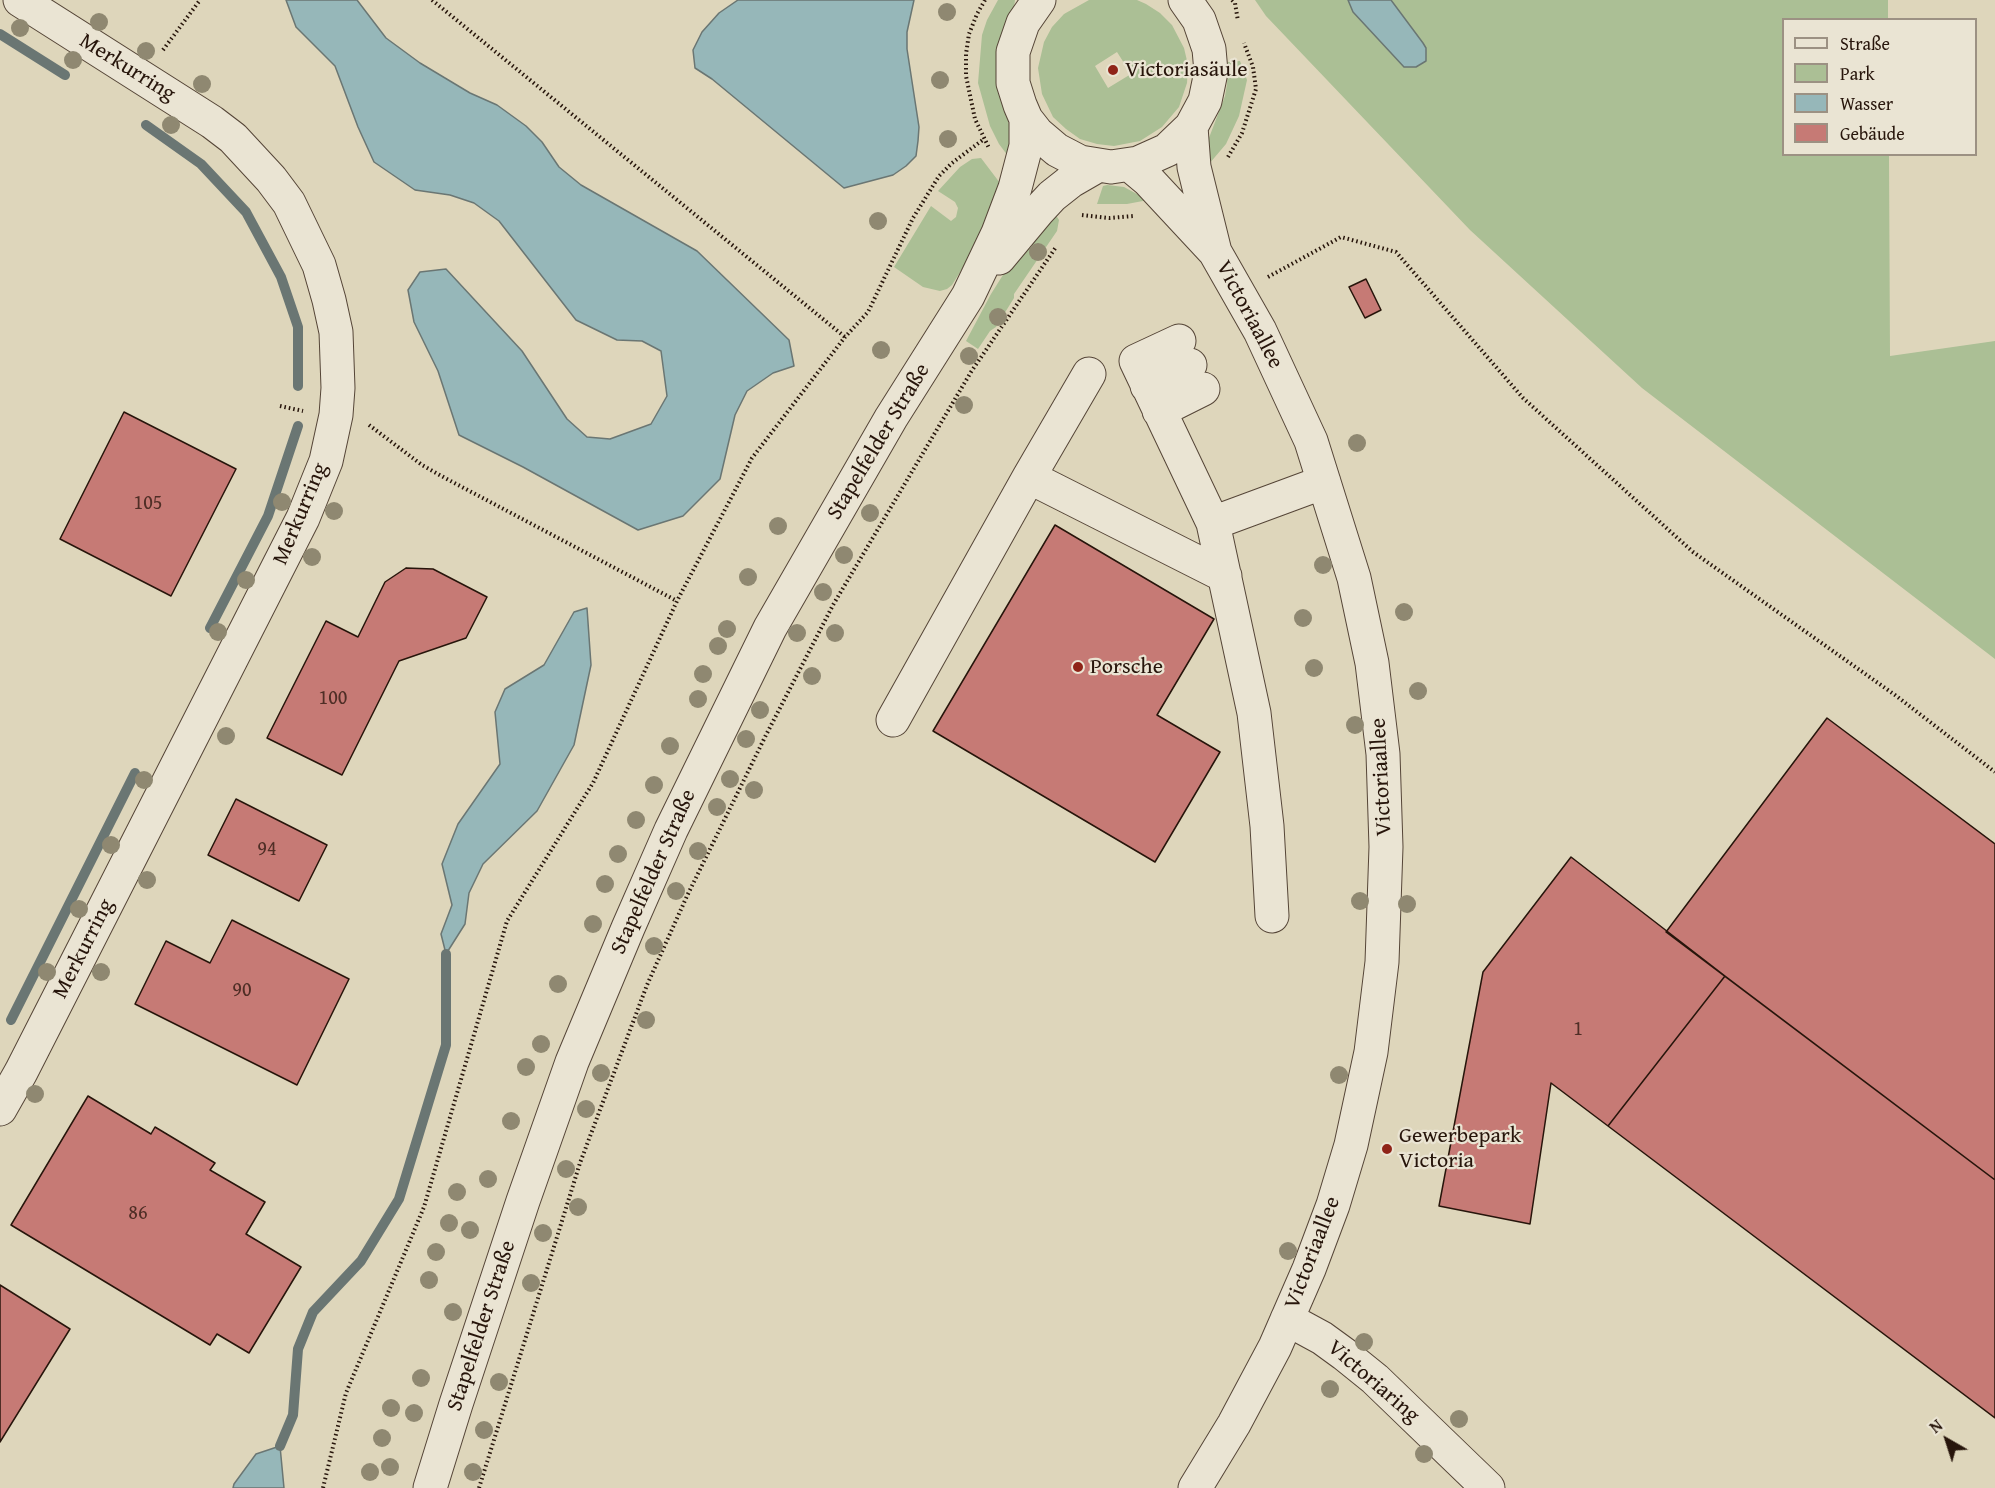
<!DOCTYPE html>
<meta charset="utf-8">
<style>
body{margin:0}
#map{position:relative;width:1995px;height:1488px;overflow:hidden;background:#ded6bb;font-family:"Gentium Book Plus",serif}
canvas{display:block}
.legend{position:absolute;left:1782px;top:18px;width:195px;height:138px;box-sizing:border-box;background:#eae4d3;border:2px solid #9c9183;margin:0;padding:8px 10px;list-style:none;font-size:18px;color:#27150b}
.legend li{display:flex;align-items:center;gap:12px;height:30px}
.legend b{width:30px;border:2px solid #9c9183}
.north{position:absolute;left:1917px;top:1410px;width:60px;height:60px;-webkit-text-stroke:4px #eae4d3;paint-order:stroke;rotate:321deg;font-size:16px;font-weight:700;line-height:24px;text-align:center;color:#27150b}
.north::after{content:'';display:block;margin:auto;width:21px;height:27px;background:#27150b;clip-path:polygon(50% 0,100% 100%,50% 72%,0 100%)}
</style>
<div id="map">
<canvas width="1995" height="1488"></canvas>
<ul class="legend">
<li><b style="height:8px;background:#eae4d3"></b>Straße</li>
<li><b style="height:16px;background:#abbf95"></b>Park</li>
<li><b style="height:16px;background:#96b7b9"></b>Wasser</li>
<li><b style="height:16px;background:#c67a75"></b>Gebäude</li>
</ul>
<div class="north">N</div>
</div>
<script>
const c = document.querySelector('canvas').getContext('2d');
c.lineJoin = 'round';
function paint(path, color) {
  c.fillStyle = color;
  c.fill(path, 'evenodd');
}
function shape(rows) {
  const path = new Path2D();
  for (const r of rows) {
    path.moveTo(r[0], r[1]);
    for (let i = 2; i < r.length; i += 2) path.lineTo(r[i], r[i + 1]);
  }
  return path;
}
function trace(path, color, width, dash) {
  c.strokeStyle = color;
  c.lineWidth = width;
  c.lineCap = dash ? 'butt' : 'round';
  c.setLineDash(dash || []);
  c.stroke(path);
}
function label(font, color, halo, rows, align = 'center') {
  c.font = font + ' "Gentium Book Plus",serif';
  c.lineWidth = 4.5;
  c.setLineDash([]);
  c.textBaseline = 'middle';
  c.strokeStyle = halo;
  c.fillStyle = color;
  for (const [text, x, y, turn = 0] of rows) {
    c.save();
    c.translate(x, y);
    c.rotate((+turn || 0) * Math.PI / 180);
    c.textAlign = isNaN(turn) ? turn : align;
    if (halo) c.strokeText(text, 0, 0);
    c.fillText(text, 0, 0);
    c.restore();
  }
}
paint(shape([
 [998,0,1015,0,1002,102,1011,130,1011,160,999,144,990,126,978,83,982,35,987,20],
 [1089,0,1137,0,1146,4,1160,13,1172,25,1184,48,1188,65,1187,83,1179,107,1162,127,1140,141,1114,146,1097,144,1080,139,1066,129,1053,117,1042,94,1038,68,1044,42,1052,27,1064,14],
 [1117,52,1131,74,1108,88,1095,66],
 [1255,0,1888,0,1888,19,1784,20,1784,154,1889,155,1890,356,1995,341,1995,659,1642,388,1470,230,1266,16],
 [1240,61,1247,80,1239,116,1226,144,1209,164,1207,143,1225,96,1227,84,1228,62],
 [981,158,1003,187,972,253,952,285,947,289,940,291,923,287,894,267,931,206,951,221,956,217,958,208,955,202,938,191,960,167,972,159],
 [1107,185,1124,187,1148,200,1127,204,1097,204,1103,186],
 [1052,209,1059,220,1057,231,1014,294,1014,298,996,327,990,331,978,349,966,341,991,294,1013,259]
]), '#abbf95');
const water = shape([
 [286,0,357,0,386,38,420,63,470,93,497,105,526,126,542,142,559,167,581,185,697,251,789,340,794,366,773,373,747,391,735,415,720,479,683,516,638,530,523,467,459,435,438,371,414,322,408,290,420,272,446,269,522,351,567,419,587,437,610,439,651,424,667,396,661,351,642,341,617,340,576,320,499,221,474,203,450,195,415,190,374,162,358,127,335,66,296,27,286,0],
 [738,0,914,0,907,32,907,49,919,127,918,141,916,156,906,166,893,175,844,188,712,79,695,68,693,50,702,32,719,13,738,0],
 [1348,0,1391,0,1423,43,1426,48,1426,61,1416,67,1404,67,1353,12,1348,0],
 [587,608,591,665,574,745,537,811,483,864,469,893,465,924,446,954,441,934,452,905,442,864,458,824,500,764,495,712,505,689,544,665,574,612,587,608],
 [280,1446,284,1488,233,1488,234,1484,256,1454,280,1446]
]);
paint(water, '#96b7b9');
trace(water, '#6a7673', 1.5);
trace(shape([
 [0,34,65,75],
 [146,125,201,164,246,212,281,277,298,327,298,386],
 [210,628,268,516,298,426],
 [11,1020,135,773],
 [280,1446,293,1415,298,1349,313,1312,361,1261,399,1199,446,1045,446,954]
]), '#6a7673', 10);
const building = shape([
 [1366,279,1381,310,1365,318,1349,287,1366,279],
 [124,412,236,469,171,596,60,539,124,412],
 [1055,525,1214,619,1157,715,1220,752,1155,862,933,731,1055,525],
 [406,568,433,569,487,597,466,638,399,661,342,775,267,738,326,621,358,637,385,582,406,568],
 [1827,718,1995,844,1995,1180,1666,932,1827,718],
 [236,799,327,845,299,901,208,855,236,799],
 [1571,857,1725,976,1608,1126,1551,1083,1530,1224,1439,1206,1483,972,1571,857],
 [232,920,349,979,297,1085,135,1004,166,941,210,963,232,920],
 [1725,976,1995,1180,1995,1418,1608,1126,1725,976],
 [88,1096,151,1134,155,1127,215,1163,210,1170,265,1202,246,1234,301,1267,249,1353,217,1334,210,1345,11,1225,88,1096],
 [0,1285,70,1329,0,1442,0,1285]
]);
paint(building, '#c67a75');
trace(building, '#27150b', 1.5);
const minor = shape([
 [1039,0,1023,23,1013,52,1013,83,1020,105,1026,119,1037,133,1057,150,1080,162,1111,167,1138,163,1167,150,1191,127,1205,101,1211,72,1209,49,1199,20,1185,0],
 [1191,127,1194,167,1215,252],
 [1130,165,1148,180,1215,252,1260,331,1311,441,1354,578,1372,663,1383,754,1386,847,1382,962,1371,1052,1351,1145,1333,1205,1309,1269,1275,1347,1234,1424,1195,1488],
 [999,258,1039,210,1052,196,1071,181,1097,166],
 [1179,341,1136,361,1213,523,1324,482],
 [1147,386,1190,365],
 [1159,411,1203,389],
 [1029,477,1089,374],
 [1213,523,1254,713,1267,826,1272,916],
 [893,720,1029,477,1225,576],
 [0,1109,21,1072,303,518,326,461,336,415,338,388,336,332,329,300,319,265,289,203,271,179,233,138,212,122,20,0],
 [1287,1319,1322,1338,1344,1354,1375,1379,1488,1488],
 [430,1488,456,1404,523,1201,572,1062,628,928,671,830,770,628,891,418,968,296,998,233,1015,188,1026,146,1026,119]
]);
trace(minor, '#554537', 35);
trace(shape([
 [432,0,845,337],
 [985,0,977,14,969,34,966,54,966,76,975,119,989,148],
 [1232,0,1235,3,1238,21],
 [163,50,200,0],
 [1228,157,1242,133,1256,89,1253,67,1244,43],
 [1082,215,1109,218,1134,216],
 [1268,277,1341,237,1396,252,1523,398,1693,552,1895,695,1995,772],
 [280,406,303,411],
 [369,425,422,465,445,478,677,601],
 [323,1488,346,1393,424,1207,507,921,593,783,677,601,752,458,845,337,868,312,913,218,939,176,952,163,984,139],
 [479,1488,580,1163,647,985,687,896,766,735,833,605,971,372,1056,247]
]), '#27150b', 4, [1.5, 3]);
trace(minor, '#eae4d3', 33);
c.fillStyle = '#8f8871';
for (const [x, y] of [
 [947,12],
 [99,22],
 [20,28],
 [146,51],
 [73,60],
 [940,80],
 [202,84],
 [171,125],
 [948,139],
 [878,221],
 [1038,252],
 [998,317],
 [881,350],
 [969,356],
 [964,405],
 [1357,443],
 [282,502],
 [334,511],
 [870,513],
 [778,526],
 [844,555],
 [312,557],
 [1323,565],
 [748,577],
 [246,580],
 [823,592],
 [1404,612],
 [1303,618],
 [727,629],
 [218,632],
 [797,633],
 [835,633],
 [718,646],
 [1314,668],
 [703,674],
 [812,676],
 [1418,691],
 [698,699],
 [760,710],
 [1355,725],
 [226,736],
 [746,739],
 [670,746],
 [730,779],
 [144,780],
 [654,785],
 [754,790],
 [717,807],
 [636,820],
 [111,845],
 [698,851],
 [618,854],
 [147,880],
 [605,884],
 [676,891],
 [1360,901],
 [1407,904],
 [79,909],
 [593,924],
 [654,946],
 [47,972],
 [101,972],
 [558,984],
 [646,1020],
 [541,1044],
 [526,1067],
 [601,1073],
 [1339,1075],
 [35,1094],
 [586,1109],
 [511,1121],
 [566,1169],
 [488,1179],
 [457,1192],
 [578,1207],
 [449,1223],
 [470,1230],
 [543,1233],
 [1288,1251],
 [436,1252],
 [429,1280],
 [531,1283],
 [453,1312],
 [1364,1342],
 [421,1378],
 [499,1382],
 [1330,1389],
 [391,1408],
 [414,1413],
 [1459,1419],
 [484,1430],
 [382,1438],
 [1424,1454],
 [390,1467],
 [370,1472],
 [473,1472]
]) {
  c.beginPath();
  c.arc(x, y, 9, 0, 2 * Math.PI);
  c.fill();
}
for (const [x, y, r, color] of [
 [1113,70,6,"#8f2418"],
 [1078,667,6,"#8f2418"],
 [1387,1149,6,"#8f2418"]
]) {
  const dot = new Path2D();
  dot.arc(x, y, r, 0, 2 * Math.PI);
  c.fillStyle = color;
  c.fill(dot);
  trace(dot, '#eae4d3', 2);
}
label('20px', '#4f2e26', null, [
 ["105",148,504],
 ["100",333,699],
 ["94",267,850],
 ["90",242,991],
 ["1",1578,1030],
 ["86",138,1214]
]);
label('22px', '#27150b', '#eae4d3', [
 ["Merkurring",127,68,32],
 ["Victoriaallee",1249,315,62],
 ["Stapelfelder Straße",879,442,-59],
 ["Merkurring",301,514,-67],
 ["Victoriaallee",1382,777,-93],
 ["Stapelfelder Straße",654,872,-66],
 ["Merkurring",84,949,-63],
 ["Victoriaallee",1313,1253,-69],
 ["Stapelfelder Straße",482,1326,-72],
 ["Victoriaring",1373,1382,41]
]);
label('22px', '#27150b', '#eae4d3', [
 ["Victoriasäule",1125,70],
 ["Porsche",1090,667],
 ["Gewerbepark",1399,1136],
 ["Victoria",1399,1161]
], 'left');
</script>
